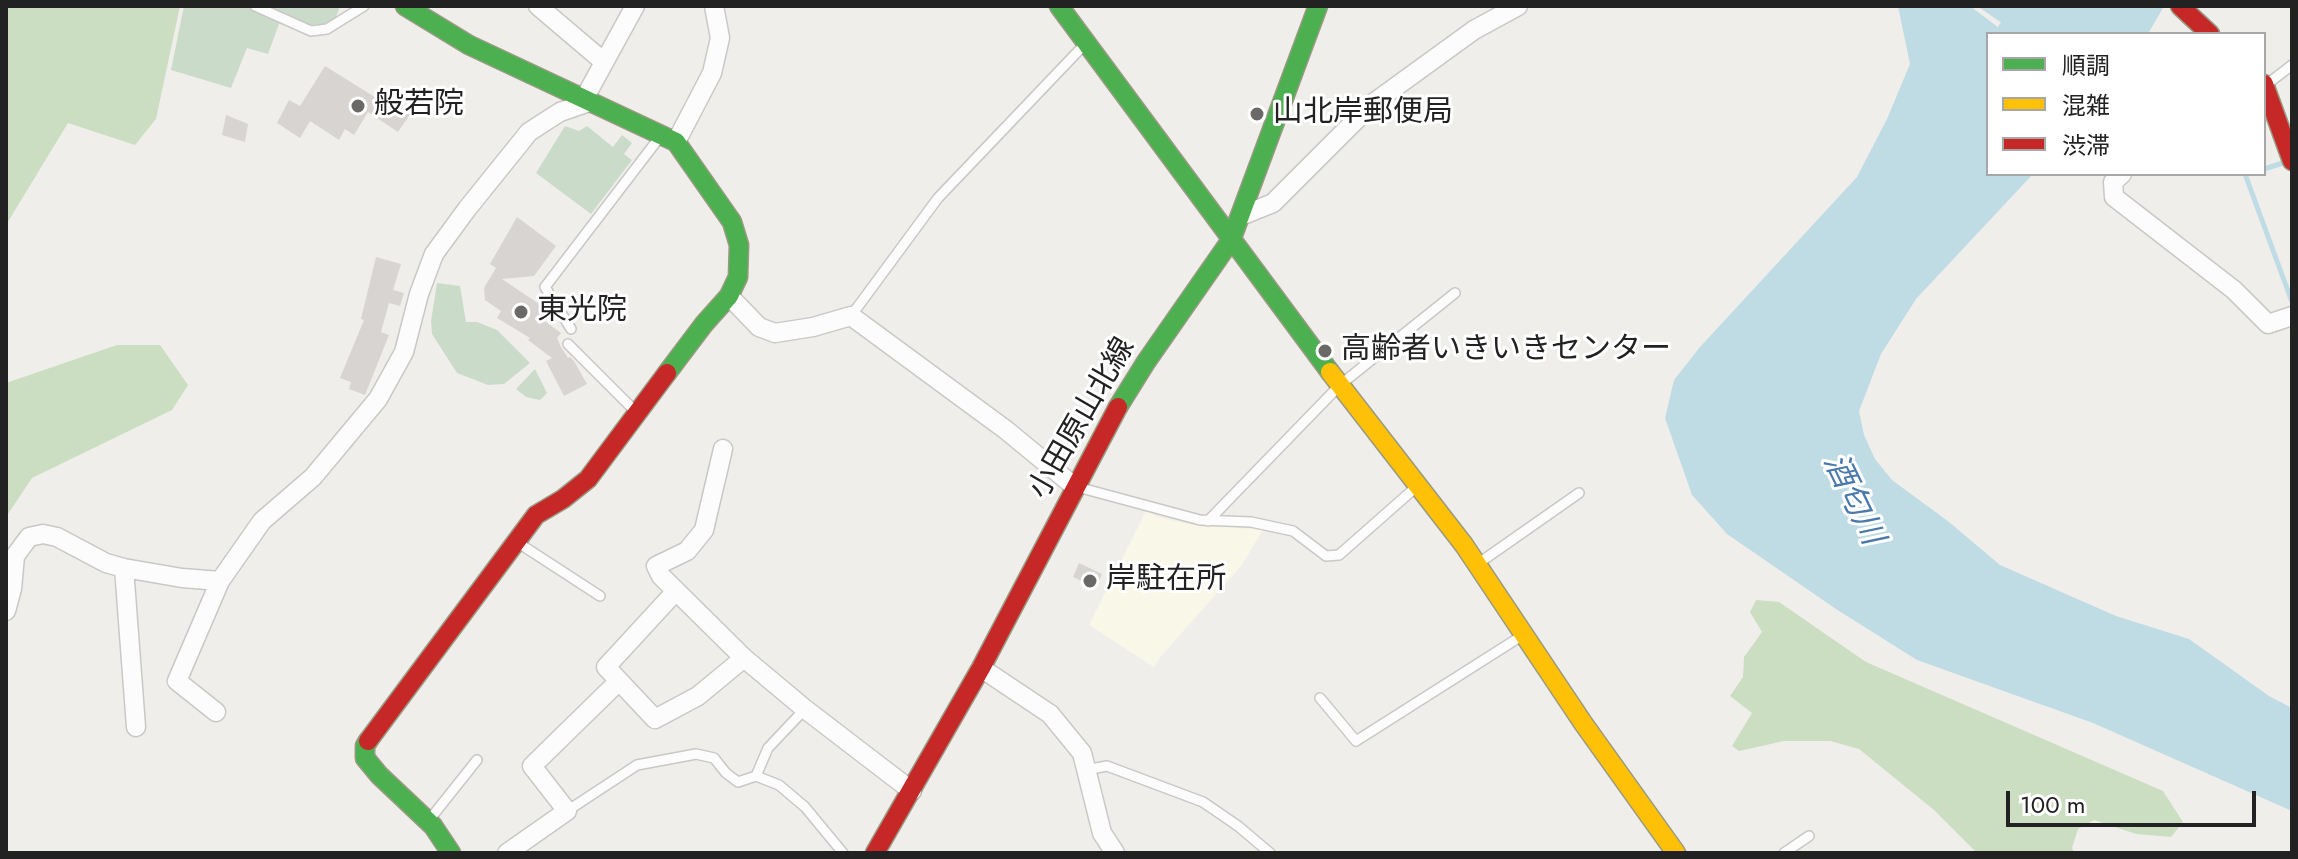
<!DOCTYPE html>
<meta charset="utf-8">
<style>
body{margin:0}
#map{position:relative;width:2298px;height:859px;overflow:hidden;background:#f0eeeb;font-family:Jost,"Noto Sans JP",sans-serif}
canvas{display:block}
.frame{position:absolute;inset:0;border:8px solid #222;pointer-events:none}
.legend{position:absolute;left:1986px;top:32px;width:280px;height:144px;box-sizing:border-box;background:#fff;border:2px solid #a7a7a7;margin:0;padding:10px 14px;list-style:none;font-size:24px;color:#222}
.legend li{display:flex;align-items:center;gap:16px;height:40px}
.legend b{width:40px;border:2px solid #a7a7a7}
.scale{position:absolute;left:2006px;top:791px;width:250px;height:36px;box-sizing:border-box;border:4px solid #222;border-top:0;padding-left:10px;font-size:24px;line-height:28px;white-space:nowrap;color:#222;-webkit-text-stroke:6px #fff;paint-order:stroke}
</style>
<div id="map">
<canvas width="2298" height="859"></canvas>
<div class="frame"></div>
<ul class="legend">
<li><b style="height:10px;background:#4caf50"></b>順調</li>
<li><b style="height:10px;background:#ffc107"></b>混雑</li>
<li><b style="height:10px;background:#c62828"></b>渋滞</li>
</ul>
<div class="scale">100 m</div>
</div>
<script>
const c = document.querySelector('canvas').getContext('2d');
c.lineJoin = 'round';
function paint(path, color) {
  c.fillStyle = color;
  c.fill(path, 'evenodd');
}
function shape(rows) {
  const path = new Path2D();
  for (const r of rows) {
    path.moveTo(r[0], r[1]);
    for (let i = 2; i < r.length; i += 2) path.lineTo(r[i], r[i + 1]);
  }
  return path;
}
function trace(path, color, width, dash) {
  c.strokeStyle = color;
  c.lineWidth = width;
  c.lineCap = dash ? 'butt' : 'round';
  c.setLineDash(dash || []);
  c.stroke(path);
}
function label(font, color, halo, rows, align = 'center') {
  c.font = font + ' Jost,"Noto Sans JP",sans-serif';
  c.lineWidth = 6;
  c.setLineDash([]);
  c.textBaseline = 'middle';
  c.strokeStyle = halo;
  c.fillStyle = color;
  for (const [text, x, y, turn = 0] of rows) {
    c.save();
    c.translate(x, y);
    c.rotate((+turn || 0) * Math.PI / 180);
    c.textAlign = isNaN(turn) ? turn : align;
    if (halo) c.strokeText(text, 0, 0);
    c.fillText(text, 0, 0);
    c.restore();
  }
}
paint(shape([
 [1146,511,1158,517,1184,523,1263,530,1241,566,1162,655,1154,667,1089,625]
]), '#f8f7e8');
paint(shape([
 [6,6,180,6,156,119,135,145,68,123,6,225],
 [117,345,160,345,188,385,172,410,32,478,6,517,6,383],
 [1756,600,1779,602,1866,662,2163,791,2183,822,2171,837,2136,834,2094,820,2078,829,2072,848,2074,853,1977,853,1934,810,1859,749,1830,741,1784,741,1739,751,1732,746,1752,713,1730,696,1743,677,1744,657,1762,632,1750,612]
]), '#cbdec1');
paint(shape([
 [184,6,340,6,335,20,316,27,279,24,268,54,247,48,231,88,171,70],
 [565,126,579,131,587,126,613,147,622,135,632,143,624,154,632,160,591,214,536,173],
 [437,283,460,286,466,322,477,322,497,330,530,363,504,384,488,385,457,373,432,334,431,321],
 [535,369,547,393,540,400,526,397,516,389]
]), '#cadbca');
paint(shape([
 [1898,6,1970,6,2007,34,1988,34,1988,174,2033,174,1916,299,1881,354,1859,411,1864,435,1875,459,1892,480,1949,522,2000,565,2116,616,2189,639,2269,696,2292,708,2292,811,2093,723,1917,660,1836,609,1727,534,1692,495,1665,418,1674,380,1700,347,1857,177,1887,119,1910,64],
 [1977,6,2164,6,2148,34,2018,34]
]), '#bfdbe3');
trace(shape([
 [2264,169,2286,162],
 [2245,174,2292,302]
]), '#bfdbe3', 5);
trace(shape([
 [2011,34,2033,6]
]), '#bfdbe3', 30);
paint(shape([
 [325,66,386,104,390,99,411,113,398,132,368,112,354,135,345,129,339,140,310,121,300,138,277,123,289,100,300,106],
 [226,115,248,124,245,142,222,135],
 [517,217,556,246,534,276,502,279,545,308,539,317,561,333,557,338,561,347,568,358,570,357,574,361,587,384,564,396,546,361,552,358,528,340,530,338,497,318,501,311,485,300,484,288,496,268,490,264],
 [376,257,401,264,393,290,404,293,400,306,389,303,381,332,389,335,365,395,349,389,351,382,340,378,364,320,361,319],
 [1079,563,1102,574,1096,588,1073,577]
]), '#d7d4d2');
const lane = shape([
 [255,6,311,31,327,29,364,6],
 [2266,85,2292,65],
 [851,316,938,198,1085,44],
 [571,329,545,287,659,138],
 [568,344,636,412],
 [1081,488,1200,520,1251,522,1293,531,1326,556,1339,555,1415,488],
 [1208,521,1340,385,1455,293],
 [520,544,600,596],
 [1479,563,1579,493],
 [1320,698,1356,741,1523,635],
 [1085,770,1107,766,1203,802,1238,826,1270,853],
 [756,776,768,748,805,709],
 [567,811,637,765,696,754,714,758,726,773,738,782,756,776,779,785,805,807,843,853],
 [430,819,477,760],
 [1784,853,1809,836]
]);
const street = shape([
 [538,6,604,62],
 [584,99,635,6],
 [676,142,712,73,720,38,714,6],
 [2122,174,2113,182,2114,197,2234,290,2268,324,2292,316],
 [1241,216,1273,203,1372,104,1474,30,1518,6],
 [729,296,759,327,775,333,813,327,851,316,1006,430,1074,486],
 [723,449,704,530,687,551,656,566,661,576,744,658,805,709,912,791],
 [124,568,136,727],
 [676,591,606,667,655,719,698,696,744,658],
 [6,611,12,589,15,556,29,537,43,534,57,537,106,563,124,568,182,578,220,581,262,521,313,477,378,399,404,352,419,294,434,254,467,209,529,132,560,112,589,102],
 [981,668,1050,714,1082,753,1102,833,1115,853],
 [216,712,177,681,220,581],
 [507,853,567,811,532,766,619,681]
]);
const fast = shape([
 [405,6,469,45,676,142,732,222,739,245,738,277,729,296,704,324,667,373],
 [1059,6,1330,372],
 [1118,407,1146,362,1231,240,1318,6],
 [368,741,365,746,365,758,379,775,433,826,451,853]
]);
const slow = shape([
 [1330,372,1464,545,1583,723,1676,853]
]);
const jam = shape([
 [2180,6,2210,34],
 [2264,84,2292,161],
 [368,741,536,515,563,499,588,479,667,373],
 [875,853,981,668,1118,407]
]);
trace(lane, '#c9c8c7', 12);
trace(street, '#c9c8c7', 21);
trace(fast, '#999a82', 21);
trace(slow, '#999a82', 21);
trace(jam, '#999a82', 21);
trace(lane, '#fdfcfc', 9);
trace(street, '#fdfcfc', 18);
trace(fast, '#4caf50', 18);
trace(slow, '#ffc107', 18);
trace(jam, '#c62828', 18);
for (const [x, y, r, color] of [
 [358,106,8,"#6a6968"],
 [1257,114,8,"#6a6968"],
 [521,312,8,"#6a6968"],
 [1325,351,8,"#6a6968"],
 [1090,581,8,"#6a6968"]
]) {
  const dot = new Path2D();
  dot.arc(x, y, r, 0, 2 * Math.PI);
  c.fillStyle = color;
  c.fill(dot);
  trace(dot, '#fff', 3);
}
label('30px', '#222', '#fff', [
 ["般若院",374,106],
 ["山北岸郵便局",1273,114],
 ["東光院",537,312],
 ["高齢者いきいきセンター",1341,351],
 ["岸駐在所",1106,581]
], 'left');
label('30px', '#222', '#fff', [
 ["小田原山北線",1083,419,-60]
]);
label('italic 32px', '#4a7aab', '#fff', [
 ["酒匂川",1852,500,64]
]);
</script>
